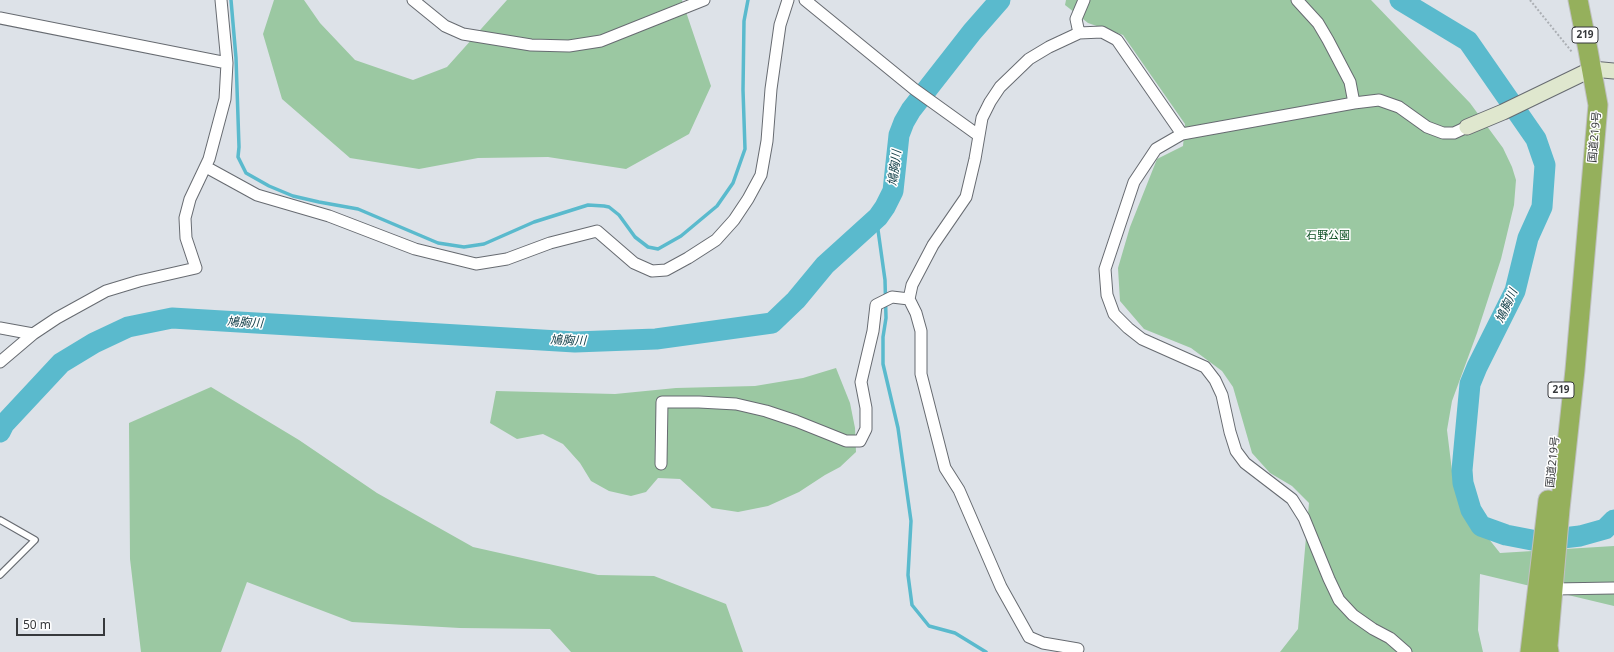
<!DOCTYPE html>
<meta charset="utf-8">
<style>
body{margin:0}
#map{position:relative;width:1614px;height:652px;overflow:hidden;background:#dde2e8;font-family:"Noto Sans",sans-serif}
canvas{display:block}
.scale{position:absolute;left:16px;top:618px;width:89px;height:18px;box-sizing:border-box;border:2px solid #37393c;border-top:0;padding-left:5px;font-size:12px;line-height:14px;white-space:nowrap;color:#37393c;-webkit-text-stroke:3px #fff;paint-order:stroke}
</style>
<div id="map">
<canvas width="1614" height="652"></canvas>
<div class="scale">50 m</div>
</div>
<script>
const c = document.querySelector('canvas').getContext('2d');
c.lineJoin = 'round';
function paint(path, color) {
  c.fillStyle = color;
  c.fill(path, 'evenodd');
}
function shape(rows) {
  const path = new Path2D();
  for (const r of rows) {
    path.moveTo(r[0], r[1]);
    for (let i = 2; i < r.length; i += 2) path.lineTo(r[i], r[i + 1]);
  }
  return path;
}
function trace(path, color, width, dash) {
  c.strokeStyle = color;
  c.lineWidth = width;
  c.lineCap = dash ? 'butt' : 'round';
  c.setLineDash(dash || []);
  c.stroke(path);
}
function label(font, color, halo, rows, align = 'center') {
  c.font = font + ' "Noto Sans","Noto Sans JP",sans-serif';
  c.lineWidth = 3;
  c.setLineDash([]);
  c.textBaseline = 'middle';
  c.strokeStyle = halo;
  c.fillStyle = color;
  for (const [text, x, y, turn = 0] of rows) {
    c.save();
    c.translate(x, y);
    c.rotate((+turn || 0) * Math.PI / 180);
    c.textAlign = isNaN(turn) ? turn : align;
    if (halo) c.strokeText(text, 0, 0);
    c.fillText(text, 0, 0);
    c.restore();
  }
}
paint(shape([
 [274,0,304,0,320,23,355,60,413,80,447,67,507,0,682,0,711,86,689,134,626,169,548,157,478,158,419,169,350,158,282,99,263,34],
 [1066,0,1371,0,1470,103,1503,148,1512,167,1516,180,1514,205,1501,259,1477,333,1452,401,1447,430,1452,471,1481,526,1481,529,1500,553,1614,546,1614,606,1480,574,1478,630,1483,652,1280,652,1298,629,1309,503,1292,486,1270,473,1252,453,1233,387,1222,371,1191,348,1144,329,1120,301,1118,268,1130,227,1157,159,1183,146,1185,124,1123,35,1088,23,1065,5],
 [836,368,850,403,855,428,856,452,840,467,825,475,799,492,768,506,738,512,712,508,680,479,658,478,646,492,631,496,609,491,591,481,580,463,563,444,543,434,517,439,490,423,496,391,615,394,676,388,755,386,803,378],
 [211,387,299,440,377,493,473,547,598,575,654,576,726,604,743,652,571,652,550,629,460,628,352,622,247,582,221,652,141,652,130,559,129,423]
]), '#9bc8a2');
trace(shape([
 [231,0,236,58,239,147,238,157,246,173,269,186,293,196,319,202,358,209,438,243,464,247,484,244,534,222,588,205,604,206,609,207,619,215,635,237,648,247,658,249,681,236,717,206,733,183,745,149,743,90,744,21,748,0],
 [878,217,878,230,885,280,886,318,883,337,883,364,898,428,911,521,908,575,912,605,929,626,955,633,986,652]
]), '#5abacd', 3.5);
trace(shape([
 [1400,0,1468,41,1536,139,1545,165,1542,207,1528,238,1515,291,1477,367,1470,384,1462,470,1463,483,1471,510,1481,526,1506,535,1537,541,1580,536,1605,529,1614,520],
 [0,432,4,424,61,363,94,343,128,327,172,318,575,342,656,339,772,323,796,300,825,265,878,217,885,207,893,191,899,135,904,122,911,110,972,32,1000,0]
]), '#5abacd', 21);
const lane = shape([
 [0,520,35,540,0,575]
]);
const street = shape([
 [413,0,445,26,463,34,531,45,569,46,601,41,704,0],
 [805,0,914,89,978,135],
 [1297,0,1318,23,1328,40,1350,82,1354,103],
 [0,18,227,63],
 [1079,33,1076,19,1084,0],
 [206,167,257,195,329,216,415,249,476,264,507,259,550,243,597,231,634,263,652,271,666,270,688,258,716,240,734,220,748,199,761,175,767,141,771,89,780,25,788,0],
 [0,328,33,334],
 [0,362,33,334,57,318,106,291,139,281,196,268,186,238,185,218,190,199,209,159,225,99,227,63,221,0],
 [661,464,662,402,699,402,736,404,766,411,796,421,846,441,860,441,866,429,866,408,861,382,873,331,876,305,892,297,909,299],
 [1554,589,1614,588],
 [1078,649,1043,643,1029,637,1001,587,959,490,945,468,921,374,921,331,916,313,909,299,912,285,933,245,966,197,975,159,982,118,990,102,1000,87,1029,59,1049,47,1079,33,1102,32,1117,40,1182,134],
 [1406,652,1390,638,1373,629,1353,615,1339,600,1329,579,1304,518,1292,499,1245,463,1236,451,1230,432,1222,395,1215,380,1205,367,1142,339,1128,328,1114,314,1107,295,1105,269,1134,182,1156,149,1182,134,1354,103,1379,100,1399,107,1427,127,1443,133,1454,133,1467,127]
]);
const secondary = shape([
 [1467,127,1503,112,1592,69,1614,71]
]);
const highway = shape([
 [1530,652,1548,500],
 [1549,652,1548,646,1560,509,1575,370,1598,105,1588,50,1578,0]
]);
trace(lane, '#676b71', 8);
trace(street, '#676b71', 13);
trace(secondary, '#676b71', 17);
trace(highway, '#bfc0c1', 21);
trace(shape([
 [1530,0,1572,52]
]), '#abafb4', 2, [2, 2]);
trace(lane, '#fff', 5.5);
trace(street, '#fff', 11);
trace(secondary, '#dfe7ce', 15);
trace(highway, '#95b05c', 19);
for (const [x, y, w] of [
 [1585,35,26],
 [1561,390,26]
]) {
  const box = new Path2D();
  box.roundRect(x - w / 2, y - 8, w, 16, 3);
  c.fillStyle = '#fff';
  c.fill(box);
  trace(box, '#37393c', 1);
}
label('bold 10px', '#37393c', null, [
 ["219",1585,35],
 ["219",1561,390]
]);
label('11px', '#37393c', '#fff', [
 ["国道219号",1595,137,-85],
 ["国道219号",1553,462,-84]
]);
label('11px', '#0b4f22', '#fff', [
 ["石野公園",1328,236]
]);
label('italic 12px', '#16424b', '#fff', [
 ["鳩胸川",895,168,-83],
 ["鳩胸川",1507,306,-66],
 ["鳩胸川",245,323,3],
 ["鳩胸川",568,341,1]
]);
</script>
